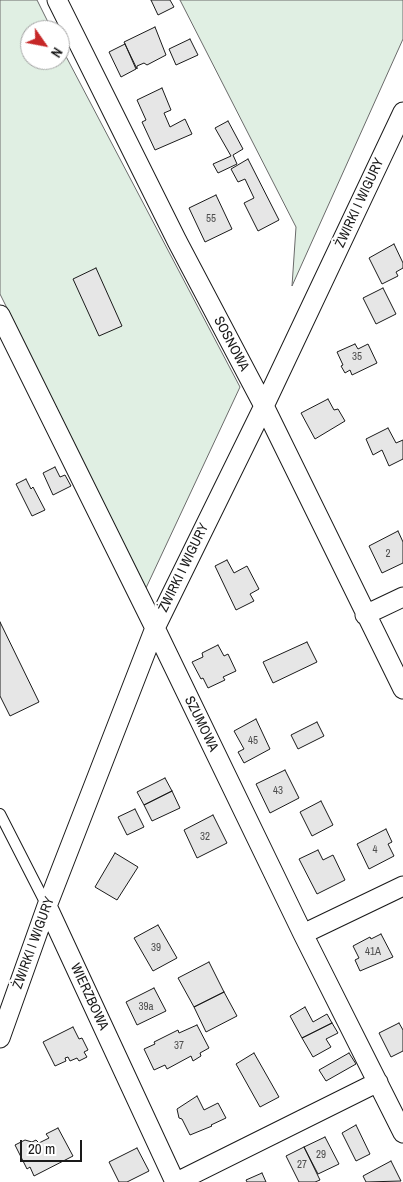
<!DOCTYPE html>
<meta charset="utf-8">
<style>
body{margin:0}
#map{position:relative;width:403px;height:1182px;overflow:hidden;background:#fff;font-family:"Archivo Narrow",sans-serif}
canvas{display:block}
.north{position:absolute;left:20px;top:20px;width:50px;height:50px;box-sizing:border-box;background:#fff;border:1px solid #a3a3a3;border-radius:50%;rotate:123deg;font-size:14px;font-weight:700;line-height:20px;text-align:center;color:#1a1a1a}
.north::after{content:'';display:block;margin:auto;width:18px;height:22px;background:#c62828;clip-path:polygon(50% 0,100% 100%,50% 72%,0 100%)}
.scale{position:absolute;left:20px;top:1140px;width:62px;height:22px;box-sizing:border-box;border:2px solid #1a1a1a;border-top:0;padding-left:6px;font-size:15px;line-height:18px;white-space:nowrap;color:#1a1a1a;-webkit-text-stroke:4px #fff;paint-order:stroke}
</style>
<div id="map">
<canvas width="403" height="1182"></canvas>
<div class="north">N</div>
<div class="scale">20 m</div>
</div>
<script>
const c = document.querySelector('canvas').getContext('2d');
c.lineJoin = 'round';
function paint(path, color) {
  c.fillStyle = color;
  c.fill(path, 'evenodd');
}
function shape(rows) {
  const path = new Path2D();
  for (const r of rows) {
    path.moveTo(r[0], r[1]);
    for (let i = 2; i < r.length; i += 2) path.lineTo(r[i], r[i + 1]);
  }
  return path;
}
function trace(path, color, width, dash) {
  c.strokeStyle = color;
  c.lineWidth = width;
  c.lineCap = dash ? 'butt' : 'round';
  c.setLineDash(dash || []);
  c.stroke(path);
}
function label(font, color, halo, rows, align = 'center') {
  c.font = font + ' "Archivo Narrow",sans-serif';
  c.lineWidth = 4;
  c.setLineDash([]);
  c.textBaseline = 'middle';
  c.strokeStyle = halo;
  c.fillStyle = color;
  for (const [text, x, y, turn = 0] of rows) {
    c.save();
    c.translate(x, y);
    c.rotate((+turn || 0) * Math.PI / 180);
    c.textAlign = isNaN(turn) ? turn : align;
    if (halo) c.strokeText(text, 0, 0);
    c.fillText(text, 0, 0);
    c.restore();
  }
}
const green = shape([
 [0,0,37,0,52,30,30,30,30,60,60,60,60,45,240,387,146,588,0,294,0,0],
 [180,0,403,0,403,39,292,286,296,227,180,0]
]);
paint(green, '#e0efe3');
trace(green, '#6a6a6a', 1);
const building = shape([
 [151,0,170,0,174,7,158,15,151,0],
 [155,27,166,55,147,65,144,63,137,66,137,69,124,42,155,27],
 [190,39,198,55,176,65,169,49,190,39],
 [125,44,136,69,121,77,109,52,125,44],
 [162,88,171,110,164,113,170,127,185,119,192,134,155,150,142,122,146,120,137,100,162,88],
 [228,121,243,149,233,155,237,164,218,173,213,164,231,156,215,128,228,121],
 [248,159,279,220,258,231,244,203,254,198,245,179,238,182,231,169,248,159],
 [216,195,232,229,205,242,189,208,216,195],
 [394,244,403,263,403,268,396,272,398,276,382,284,369,258,394,244],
 [96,268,122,326,99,336,73,279,96,268],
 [383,288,396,314,376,324,363,298,383,288],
 [355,344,358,349,368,344,377,363,352,375,350,370,345,373,341,366,343,365,337,352,355,344],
 [328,399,334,410,338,409,345,421,315,439,301,413,328,399],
 [388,428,396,443,403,440,403,459,389,466,382,450,373,455,366,439,388,428],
 [55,467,60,477,65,475,71,486,53,495,43,473,55,467],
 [26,479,31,489,33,487,45,510,32,516,16,484,26,479],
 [398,531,403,542,403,563,382,573,369,546,398,531],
 [227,560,234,573,247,566,259,589,250,594,254,601,236,610,215,566,227,560],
 [0,622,39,702,10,716,0,696,0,622],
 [307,642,317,662,273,683,263,662,307,642],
 [218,645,224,656,228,654,236,671,223,677,225,680,208,688,203,678,201,679,192,662,203,657,202,653,218,645],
 [256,719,270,749,244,763,238,752,244,749,234,731,256,719],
 [317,722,324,736,298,749,291,735,317,722],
 [285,770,299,798,270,813,256,784,285,770],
 [165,778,172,791,144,805,137,792,165,778],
 [172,791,180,808,152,821,144,805,172,791],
 [321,801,333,825,312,836,300,812,321,801],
 [135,809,144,827,127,835,118,817,135,809],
 [213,815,227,843,197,858,184,830,213,815],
 [386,829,392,842,388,844,394,856,369,869,357,844,386,829],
 [318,850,323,860,333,855,345,880,317,894,299,859,318,850],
 [115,853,138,867,117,900,95,887,115,853],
 [158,925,177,958,153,971,134,938,158,925],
 [381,934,393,957,360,971,355,960,359,958,353,946,370,937,371,939,381,934],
 [209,962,224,992,194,1007,178,978,209,962],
 [154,988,166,1011,137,1025,126,1002,154,988],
 [224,992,237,1016,206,1032,194,1007,224,992],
 [305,1007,313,1022,327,1014,332,1023,302,1038,290,1016,305,1007],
 [332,1023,338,1033,326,1039,331,1047,313,1057,302,1038,332,1023],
 [399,1023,403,1030,403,1051,391,1057,379,1033,399,1023],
 [197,1025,209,1048,200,1053,201,1056,193,1061,191,1056,167,1069,165,1065,154,1070,144,1049,155,1044,154,1042,178,1030,179,1033,197,1025],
 [73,1027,79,1039,82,1038,88,1050,84,1052,87,1057,79,1061,77,1058,70,1061,68,1057,65,1058,66,1061,55,1066,43,1042,73,1027],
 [254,1053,279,1097,260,1107,236,1064,254,1053],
 [349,1053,356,1064,326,1081,319,1070,349,1053],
 [197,1096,204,1110,218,1103,226,1118,211,1125,212,1126,190,1135,182,1119,179,1118,177,1109,197,1096],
 [356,1125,370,1154,356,1161,342,1133,356,1125],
 [58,1128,73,1156,34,1176,30,1167,27,1169,15,1145,25,1140,32,1142,36,1140,39,1143,49,1138,46,1134,58,1128],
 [325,1137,339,1164,318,1174,304,1147,325,1137],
 [304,1147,320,1180,315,1182,299,1182,286,1156,304,1147],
 [137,1148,149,1171,127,1182,119,1182,109,1162,137,1148],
 [391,1161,401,1181,366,1182,363,1176,391,1161],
 [262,1173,266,1182,247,1182,246,1180,262,1173]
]);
paint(building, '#e6e6e6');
trace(building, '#1a1a1a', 1);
const service = shape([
 [0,814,47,906]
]);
const minor = shape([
 [57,0,177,241,264,406,403,689],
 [0,315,155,628,303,934,403,1133],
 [365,615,403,597],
 [47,906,175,1182],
 [303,934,403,886],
 [0,1038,47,906,155,628,264,406,403,112],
 [177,1182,378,1082]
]);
trace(service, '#1a1a1a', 12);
trace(minor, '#1a1a1a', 21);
trace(service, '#fff', 10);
trace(minor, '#fff', 19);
label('11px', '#4d4d4d', null, [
 ["55",211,219],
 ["35",357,357],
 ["2",388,554],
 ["45",253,741],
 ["43",278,791],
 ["32",205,837],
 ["4",375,850],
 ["39",156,948],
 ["41A",373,952],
 ["39a",146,1007],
 ["37",179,1046],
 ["29",321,1155],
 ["27",302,1165]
]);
label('14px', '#1a1a1a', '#fff', [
 ["ŻWIRKI I WIGURY",360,203,-65],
 ["SOSNOWA",231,344,62],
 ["ŻWIRKI I WIGURY",184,568,-64],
 ["SZUMOWA",201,724,64],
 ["ŻWIRKI I WIGURY",34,943,-70],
 ["WIERZBOWA",89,997,65]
]);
</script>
